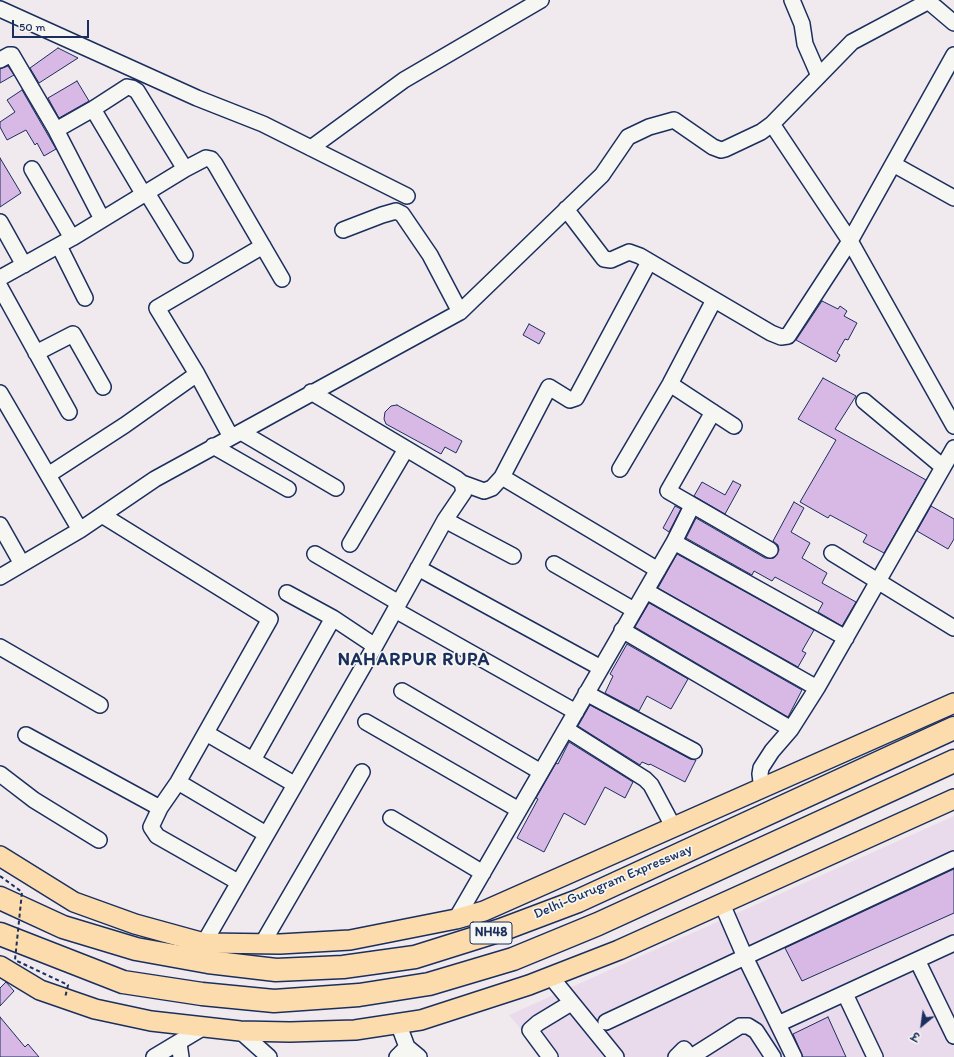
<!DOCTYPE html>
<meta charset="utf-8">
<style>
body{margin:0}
#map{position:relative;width:954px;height:1057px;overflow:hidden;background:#f0eaef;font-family:Itim,"Playpen Sans Deva",sans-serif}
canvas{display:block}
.north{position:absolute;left:902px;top:1005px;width:40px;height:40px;-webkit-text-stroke:3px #f6f6f2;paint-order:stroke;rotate:209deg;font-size:11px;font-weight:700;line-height:16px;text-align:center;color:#1b2f5e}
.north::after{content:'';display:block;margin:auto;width:14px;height:18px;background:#1b2f5e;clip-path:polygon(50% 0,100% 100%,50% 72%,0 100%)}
.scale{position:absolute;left:12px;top:20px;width:77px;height:18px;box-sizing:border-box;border:2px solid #1b2f5e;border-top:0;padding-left:5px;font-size:12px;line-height:14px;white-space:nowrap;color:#1b2f5e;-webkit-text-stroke:3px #f6f6f2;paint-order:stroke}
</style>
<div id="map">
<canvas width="954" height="1057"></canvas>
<div class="north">उ</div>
<div class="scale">50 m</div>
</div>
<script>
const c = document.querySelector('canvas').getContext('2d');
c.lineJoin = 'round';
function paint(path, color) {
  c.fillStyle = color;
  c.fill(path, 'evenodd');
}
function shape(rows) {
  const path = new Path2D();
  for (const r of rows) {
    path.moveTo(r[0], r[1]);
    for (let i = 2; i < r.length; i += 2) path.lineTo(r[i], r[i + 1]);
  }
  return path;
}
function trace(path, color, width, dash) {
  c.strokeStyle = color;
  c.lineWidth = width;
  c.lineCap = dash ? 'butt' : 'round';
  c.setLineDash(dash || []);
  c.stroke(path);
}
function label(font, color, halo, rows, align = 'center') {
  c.font = font + ' Itim,sans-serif';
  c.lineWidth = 3.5;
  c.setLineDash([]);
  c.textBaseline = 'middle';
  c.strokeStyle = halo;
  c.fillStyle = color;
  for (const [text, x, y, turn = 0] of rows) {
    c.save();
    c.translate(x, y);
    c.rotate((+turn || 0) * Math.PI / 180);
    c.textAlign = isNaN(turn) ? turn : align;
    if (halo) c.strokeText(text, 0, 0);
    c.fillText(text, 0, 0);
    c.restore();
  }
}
paint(shape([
 [954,816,954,1057,544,1057,509,1015]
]), '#e9dbec');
const building = shape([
 [58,48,78,58,39,83,30,68,58,48],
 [8,66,14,75,0,83,0,69,8,66],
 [77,81,89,101,59,118,48,98,77,81],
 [22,90,56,149,44,156,37,143,35,145,26,130,7,140,0,127,0,122,15,112,7,100,22,90],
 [0,158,21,193,0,207,0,158],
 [822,301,838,309,840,306,847,311,844,316,857,323,848,340,845,339,837,353,840,355,836,362,796,340,822,301],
 [529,324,545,333,539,344,523,335,529,324],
 [823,378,856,396,835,429,926,480,884,553,863,542,867,535,830,515,828,518,800,502,836,440,798,419,823,378],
 [397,405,462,441,456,453,445,447,441,454,386,424,384,419,385,412,391,406,397,405],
 [733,481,741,485,725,514,694,496,702,482,725,495,733,481],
 [794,502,804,508,791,532,810,543,802,558,827,573,822,583,856,602,842,626,818,612,823,603,775,577,772,581,754,571,752,575,686,538,696,518,765,558,774,558,779,550,778,545,773,541,794,502],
 [675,506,681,509,669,532,663,528,675,506],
 [931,506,954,519,954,539,948,549,917,531,931,506],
 [677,554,814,630,802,651,806,653,798,667,658,588,677,554],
 [649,603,802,690,788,717,635,627,649,603],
 [627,644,688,679,671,709,647,696,639,711,605,693,613,676,610,674,627,644],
 [590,705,690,759,696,760,685,782,650,764,649,765,642,762,640,765,578,726,590,705],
 [569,742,633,782,625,798,605,787,585,825,564,813,544,852,517,838,538,799,536,798,556,763,558,764,569,742],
 [954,869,954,913,802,981,785,948,954,869],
 [6,982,14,991,0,1006,0,988,6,982],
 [0,1017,25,1047,28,1044,39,1057,0,1057,0,1017],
 [828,1017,846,1057,803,1057,793,1034,828,1017]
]);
paint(building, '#d8b8e4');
trace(building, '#1b2f5e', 1);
const minor = shape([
 [792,0,802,24,805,44,819,76],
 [928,1,954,23],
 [0,9,197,98,263,124,407,196],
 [0,60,9,55,12,55,56,130,102,219],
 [93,109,144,195],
 [772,124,850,241,954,426],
 [56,130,93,109,127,87,132,88,137,91,185,169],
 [311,148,404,80,541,0],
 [893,164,954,198],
 [32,169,72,238],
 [147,193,185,255],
 [566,209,604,259,611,260,629,252,640,256,771,333,781,337,788,336,850,241,954,55],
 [0,222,24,265],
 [343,230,382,215,396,211,402,214,430,255,460,312],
 [59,246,85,298],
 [0,278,72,238,185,169,206,158,211,159,215,164,282,279],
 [0,287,69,412],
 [36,353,73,334,103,387],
 [670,384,734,426],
 [0,393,80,530],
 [864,401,943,467],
 [713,412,668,491,770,550],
 [241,432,336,488],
 [231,437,197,374,157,308,263,246],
 [213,446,288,489],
 [620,469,670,384,714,300],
 [48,475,125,425,197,374],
 [502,477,658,570],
 [462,483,484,491,492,488,502,477,549,387,570,400,576,398,649,262],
 [102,515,270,619,178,782,160,808,151,827,157,836,238,882],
 [445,520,513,556],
 [0,525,22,564],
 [674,542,846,638],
 [350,544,406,449],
 [832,553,954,628],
 [315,554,399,603],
 [554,564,634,610],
 [418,568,601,668],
 [0,577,80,530,155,479,460,312,602,175,628,137,649,127,674,120,713,147,721,150,725,149,761,132,772,124,852,42,931,0],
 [646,591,817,688],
 [287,593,333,618,375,646],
 [395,610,576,712],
 [622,630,791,729],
 [0,647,100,705],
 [402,691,541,772],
 [586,693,694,751],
 [366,722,519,810],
 [566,729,645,779,651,785,674,828],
 [206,733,294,784],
 [26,735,160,808],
 [253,760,333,618],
 [0,774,34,800,99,840],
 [178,782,266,834],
 [762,789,760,774,761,768,772,751,791,729,817,688,954,448],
 [391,818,483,873],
 [722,904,745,957,794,1057],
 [456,919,674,542,692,506],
 [204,943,375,646,445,520,464,492,462,483,457,479,311,392],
 [262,944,362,772],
 [917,960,954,1036],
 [551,977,616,1057],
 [845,994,875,1057],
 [606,1022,954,859],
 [398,1023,407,1047,419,1057],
 [778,1024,954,943],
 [240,1031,269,1057],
 [179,1043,181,1057],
 [154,1057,204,1027],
 [397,1057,407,1047],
 [550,1057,530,1030,538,1023,571,1003],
 [676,1057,684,1049,690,1057],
 [691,1057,740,1026,748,1026,756,1031,773,1057]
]);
const major = shape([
 [0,856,74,902,135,924,204,943,280,944,350,940,456,919,484,911,954,703],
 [0,966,40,990,95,1009,151,1021,240,1031,290,1032,355,1030,421,1020,529,985,619,950,954,799]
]);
const highway = shape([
 [0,898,63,927,136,949,208,962,276,970,343,967,415,957,501,930,578,901,954,728],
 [0,934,123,982,202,994,274,1001,359,995,429,984,513,959,598,924,954,761]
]);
trace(minor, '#1b2f5e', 18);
trace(major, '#1b2f5e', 22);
trace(highway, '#1b2f5e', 25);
trace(minor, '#f6f6f2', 15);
trace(major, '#fcdcac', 19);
trace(highway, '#fcdcac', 22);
trace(shape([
 [0,876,22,892,15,960,68,985,65,998]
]), '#1b2f5e', 2, [4, 3]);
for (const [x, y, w] of [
 [491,933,42]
]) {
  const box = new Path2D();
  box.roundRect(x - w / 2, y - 11, w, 22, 3);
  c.fillStyle = '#f6f6f2';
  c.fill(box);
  trace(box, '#1b2f5e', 1);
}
label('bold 13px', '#1b2f5e', null, [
 ["NH48",491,933]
]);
label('14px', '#1b2f5e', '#f6f6f2', [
 ["Delhi-Gurugram Expressway",613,882,-23]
]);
c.letterSpacing = '1px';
label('bold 18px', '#1b2f5e', '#f6f6f2', [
 ["NAHARPUR RUPA",414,660]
]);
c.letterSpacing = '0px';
</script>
